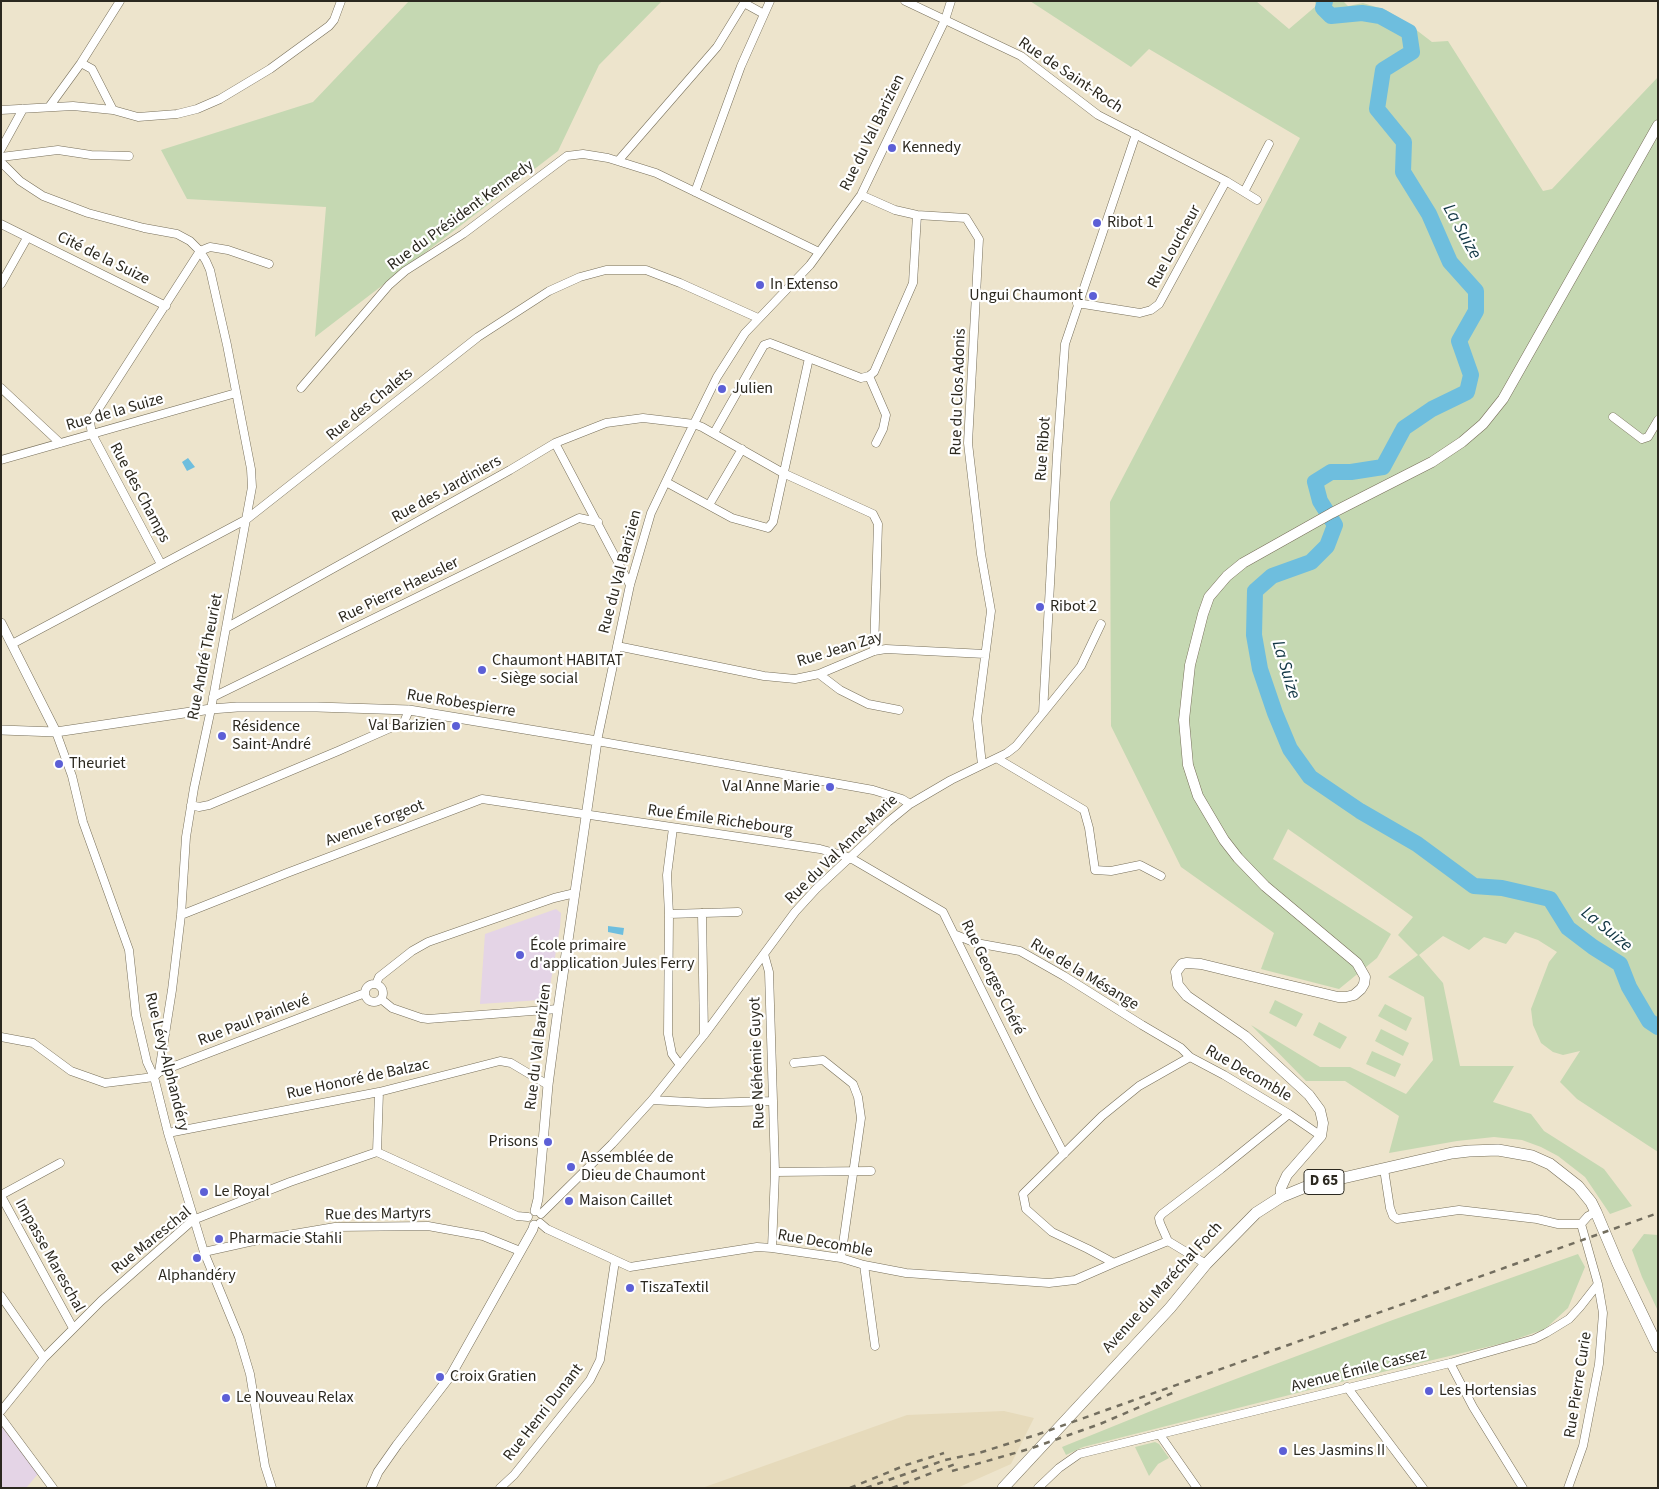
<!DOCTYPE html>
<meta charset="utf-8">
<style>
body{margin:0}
#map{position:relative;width:1659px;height:1489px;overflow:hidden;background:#ede4cc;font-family:"Source Sans 3",sans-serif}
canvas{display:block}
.frame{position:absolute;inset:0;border:2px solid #2b281f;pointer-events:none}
</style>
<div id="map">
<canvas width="1659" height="1489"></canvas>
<div class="frame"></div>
</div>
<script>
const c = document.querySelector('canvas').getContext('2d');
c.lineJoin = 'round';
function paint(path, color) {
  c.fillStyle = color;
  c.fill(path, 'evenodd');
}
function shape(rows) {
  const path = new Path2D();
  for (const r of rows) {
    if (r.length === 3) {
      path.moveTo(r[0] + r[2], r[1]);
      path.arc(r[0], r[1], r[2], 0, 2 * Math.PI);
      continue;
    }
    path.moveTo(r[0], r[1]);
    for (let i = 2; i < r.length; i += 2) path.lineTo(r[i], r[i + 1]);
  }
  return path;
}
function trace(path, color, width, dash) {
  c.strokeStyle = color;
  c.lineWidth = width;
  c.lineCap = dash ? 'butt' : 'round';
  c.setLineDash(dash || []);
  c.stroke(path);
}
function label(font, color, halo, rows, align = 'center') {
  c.font = font + ' "Source Sans 3",sans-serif';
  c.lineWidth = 4.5;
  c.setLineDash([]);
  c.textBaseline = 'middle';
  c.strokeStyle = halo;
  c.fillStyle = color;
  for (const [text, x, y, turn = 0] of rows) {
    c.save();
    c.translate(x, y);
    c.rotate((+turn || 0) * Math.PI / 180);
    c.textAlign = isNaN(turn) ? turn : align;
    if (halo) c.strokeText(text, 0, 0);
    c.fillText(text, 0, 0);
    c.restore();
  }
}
paint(shape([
 [1004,1411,1034,1418,1011,1464,957,1488,702,1488,907,1415]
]), '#e6dabb');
paint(shape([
 [556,909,561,913,560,927,549,993,546,993,541,1000,480,1004,485,934],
 [1,1427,4,1427,38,1474,26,1488,1,1488]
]), '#e4d4e6');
paint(shape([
 [409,1,662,1,599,65,558,151,315,337,326,207,187,199,161,150,313,102],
 [1030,1,1256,1,1289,29,1316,6,1315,1,1343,1,1348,6,1363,3,1386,10,1406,22,1432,42,1448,41,1543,191,1552,189,1658,77,1658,1152,1577,1099,1560,1082,1580,1051,1563,1055,1553,1052,1541,1043,1533,1025,1531,1009,1549,962,1557,952,1538,940,1515,932,1506,944,1484,937,1469,950,1443,936,1419,955,1443,983,1460,1066,1514,1066,1493,1102,1531,1114,1544,1131,1604,1169,1632,1206,1610,1214,1585,1177,1558,1156,1541,1147,1522,1140,1494,1137,1457,1141,1389,1153,1399,1116,1345,1081,1306,1081,1251,1025,1320,1067,1350,1067,1406,1094,1433,1060,1424,997,1388,977,1418,955,1398,935,1413,917,1288,829,1273,859,1391,934,1377,958,1339,989,1261,969,1274,933,1181,867,1111,726,1110,502,1300,138,1149,49,1131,67],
 [1275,1000,1303,1014,1296,1027,1269,1013],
 [1385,1004,1412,1018,1406,1031,1378,1016],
 [1319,1022,1347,1037,1340,1049,1313,1035],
 [1381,1029,1409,1043,1403,1056,1375,1041],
 [1372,1051,1401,1064,1395,1077,1366,1064],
 [1644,1234,1658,1235,1658,1311,1642,1277,1632,1250],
 [1578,1254,1585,1267,1568,1308,1545,1329,1508,1342,1341,1382,1083,1447,1066,1455,1062,1447,1156,1409,1390,1321],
 [1155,1442,1159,1444,1169,1458,1158,1464,1149,1476,1135,1447]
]), '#c5d8b2');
paint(shape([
 [188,458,195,467,187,471,182,462],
 [608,926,624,928,623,935,608,932]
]), '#6ebede');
trace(shape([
 [1325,1,1323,8,1331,16,1362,13,1380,16,1409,32,1412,52,1383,70,1377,109,1404,142,1403,172,1429,214,1450,262,1476,291,1476,311,1459,341,1471,375,1467,392,1432,409,1404,428,1383,467,1351,472,1331,472,1315,482,1320,501,1335,525,1327,546,1311,562,1272,576,1255,591,1254,635,1260,669,1275,713,1290,749,1310,777,1360,811,1417,844,1474,886,1502,888,1550,899,1568,928,1593,947,1620,964,1629,987,1649,1021,1658,1027]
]), '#6ebede', 16);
const minor = shape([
 [120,1,81,63,92,69,113,110,138,117,177,114,197,109,220,99,270,69,329,26,334,20,341,1],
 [905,1,1021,56,1098,115,1226,181,1257,200],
 [49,107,81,63],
 [1,110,73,106,113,110],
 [1,149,23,109],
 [1,157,58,150,91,155,129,156],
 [618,161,717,47,744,3,764,14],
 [1,162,20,181,43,196,88,213,144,228,177,234,190,241,200,251,210,247,228,250,269,264],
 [695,192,741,66,770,1],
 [1244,192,1269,144],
 [861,195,895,210,917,215,966,218,979,239,968,443,981,554,991,611,977,719,982,765],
 [1,224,166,306],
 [1,284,27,238],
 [1077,303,1140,313,1151,310,1159,304,1226,181],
 [869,376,886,415,883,429,876,443],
 [1,388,60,443],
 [301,388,389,285,405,271,463,234,567,156,583,154,608,158,656,173,819,252],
 [1613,417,1642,439,1648,437,1658,420],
 [714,433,764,345,770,343,861,378,869,376,874,372,913,283,917,215],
 [555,443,630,585],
 [1,460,236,393],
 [666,482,732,518,768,528,773,522,809,358],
 [709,505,742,449],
 [226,628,510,470,555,443,606,423,643,418,694,424,702,427,783,473,873,514,878,524,874,651],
 [12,644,247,519,478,337,549,291,580,277,606,270,646,270,680,283,758,318],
 [617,646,764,676,795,679,819,674,874,651,886,649,985,654],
 [819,674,840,690,868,704,899,710],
 [213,697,579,518,598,522],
 [1043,713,1081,666,1101,624],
 [56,732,72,776,83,822,129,950,136,1015,147,1062,154,1077,168,1133,204,1252,239,1337,250,1374,265,1466,272,1488],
 [998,759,1084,810,1089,828,1095,870,1111,871,1140,865,1161,876],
 [910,804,902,799,873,790,597,741,630,585,651,513,684,444,717,377,745,333,810,265,861,195,945,20,951,1],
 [191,805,199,807,209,805,338,751,404,722,409,710],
 [673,828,667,875,669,914,668,1034,672,1054,680,1065],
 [702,913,704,1035],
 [669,914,738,912],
 [181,915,287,873,482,799,820,849,842,855,854,860,943,912,1036,1100,1064,1154],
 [956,935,976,943,1020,951,1064,976,1142,1025,1181,1048,1190,1057,1224,1075,1289,1114,1321,1136],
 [764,954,769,972,773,1101,775,1172,772,1248],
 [374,993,9],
 [376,984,379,977,412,951,428,942,554,898,575,893],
 [381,999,392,1008,421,1018,428,1019,558,1009],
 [1,1037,33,1043,71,1071,105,1083,154,1077],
 [1190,1057,1139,1086,1102,1116,1023,1194,1026,1209,1052,1232,1088,1249,1114,1263,1168,1241,1206,1264],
 [794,1063,823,1060,853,1084,858,1097,861,1118,841,1258],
 [159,1072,172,990,181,915,186,837,194,788,211,709,252,487,251,469,227,345,210,270,206,261,200,251,90,422,92,434,161,564],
 [156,1075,159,1072,365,993],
 [652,1100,707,1103,773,1101],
 [168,1133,379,1092,500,1061,511,1063,548,1085],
 [377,1152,379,1092],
 [1384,1169,1390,1208,1393,1216,1397,1219,1459,1210,1537,1219,1558,1224,1581,1224],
 [775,1172,871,1171],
 [1,1195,60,1163],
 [1,1196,73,1328],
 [541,1214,612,1144,652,1100,704,1035,795,912,816,889,888,822,910,804,951,780,1007,753,1016,746,1043,713,1057,455,1065,344,1136,134],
 [540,1223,547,1229,630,1267,757,1247,772,1248,841,1258,864,1265,906,1273,1049,1283,1075,1280,1114,1263],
 [1168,1241,1160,1223,1159,1218,1162,1214,1221,1169,1289,1114],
 [204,1252,258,1240,335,1227,428,1226,483,1236,520,1251],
 [864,1265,875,1346],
 [1,1296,44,1358],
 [1450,1363,1473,1407,1523,1488],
 [1347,1387,1423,1488],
 [1,1411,44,1358,101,1301,193,1220,290,1182,377,1152,491,1204,517,1216,528,1217],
 [1,1418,53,1488],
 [1160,1435,1197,1488],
 [500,1488,514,1475,590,1380,600,1360,615,1261],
 [1038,1488,1059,1468,1079,1454,1450,1363,1534,1339,1546,1333,1569,1319,1580,1307,1598,1284,1581,1224,1588,1216,1596,1212],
 [1568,1488,1583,1446,1599,1364,1603,1313,1598,1284]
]);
const tertiary = shape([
 [1,623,56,732],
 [1,730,56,732,211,709,237,707,317,707,409,710,597,741,558,1009,548,1085,538,1199,535,1211],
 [371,1488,378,1472,397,1445,451,1375,533,1229,534,1225]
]);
const secondary = shape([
 [1281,1197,1281,1188,1287,1175,1321,1136,1323,1123,1320,1110,1309,1095,1245,1036,1187,996,1178,985,1176,972,1182,964,1187,963,1201,964,1279,983,1338,997,1346,997,1354,995,1361,989,1364,984,1365,977,1357,963,1265,886,1238,858,1224,840,1198,796,1188,765,1184,720,1190,665,1203,614,1209,597,1227,576,1243,563,1332,513,1432,462,1462,442,1483,424,1503,399,1658,125]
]);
const primary = shape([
 [1003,1488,1170,1308,1206,1264,1256,1213,1281,1197,1308,1186,1452,1153,1469,1151,1498,1150,1532,1156,1550,1164,1578,1186,1591,1202,1596,1212,1618,1264,1658,1347]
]);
trace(minor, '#776f5a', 9);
trace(tertiary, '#776f5a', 10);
trace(secondary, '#776f5a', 11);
trace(primary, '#776f5a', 12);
trace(minor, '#fff', 8);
trace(tertiary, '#fff', 9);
trace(secondary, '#fff', 10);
trace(primary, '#fff', 11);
trace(shape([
 [952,1471,1029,1449,1100,1424,1177,1391],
 [850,1488,906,1465,944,1453],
 [866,1488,945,1460,979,1453,1039,1434,1658,1213],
 [892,1488,958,1463]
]), '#736e5f', 2.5, [6, 6]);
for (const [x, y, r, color] of [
 [892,148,5,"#5c5fd6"],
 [1097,223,5,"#5c5fd6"],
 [760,285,5,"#5c5fd6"],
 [1093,296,5,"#5c5fd6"],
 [722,389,5,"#5c5fd6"],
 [1040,607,5,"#5c5fd6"],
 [482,670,5,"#5c5fd6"],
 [456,726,5,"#5c5fd6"],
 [222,736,5,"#5c5fd6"],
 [59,764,5,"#5c5fd6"],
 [830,787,5,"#5c5fd6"],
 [520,955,5,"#5c5fd6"],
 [548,1142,5,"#5c5fd6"],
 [571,1167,5,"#5c5fd6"],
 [204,1192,5,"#5c5fd6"],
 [569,1201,5,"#5c5fd6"],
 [219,1239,5,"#5c5fd6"],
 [197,1258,5,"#5c5fd6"],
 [630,1288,5,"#5c5fd6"],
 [440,1377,5,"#5c5fd6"],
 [1429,1391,5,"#5c5fd6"],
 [226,1398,5,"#5c5fd6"],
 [1283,1451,5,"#5c5fd6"]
]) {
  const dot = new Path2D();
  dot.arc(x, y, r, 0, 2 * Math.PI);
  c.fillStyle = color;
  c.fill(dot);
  trace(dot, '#fff', 2);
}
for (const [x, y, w] of [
 [1324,1182,40]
]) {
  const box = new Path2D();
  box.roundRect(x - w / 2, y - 12.5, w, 25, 4);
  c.fillStyle = '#fff';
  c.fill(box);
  trace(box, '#2b281f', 1);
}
label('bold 15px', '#2b281f', null, [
 ["D 65",1324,1182]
]);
label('16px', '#2b281f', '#fff', [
 ["Rue de Saint-Roch",1070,76,34],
 ["Rue du Val Barizien",873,133,-64],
 ["Rue du Président Kennedy",461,216,-36],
 ["Rue Loucheur",1175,247,-61],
 ["Cité de la Suize",103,259,26],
 ["Rue du Clos Adonis",959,392,-88],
 ["Rue des Chalets",370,405,-39],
 ["Rue de la Suize",115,413,-16],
 ["Rue Ribot",1044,449,-86],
 ["Rue des Jardiniers",447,490,-29],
 ["Rue des Champs",139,493,62],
 ["Rue du Val Barizien",621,572,-75],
 ["Rue Pierre Haeusler",399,591,-26],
 ["Rue Jean Zay",840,650,-17],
 ["Rue André Theuriet",206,657,-79],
 ["Rue Robespierre",461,704,9],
 ["Rue Émile Richebourg",720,821,8],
 ["Avenue Forgeot",375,824,-21],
 ["Rue du Val Anne-Marie",842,850,-44],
 ["Rue de la Mésange",1084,975,31],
 ["Rue Georges Chéré",992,978,64],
 ["Rue Paul Painlevé",254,1021,-21],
 ["Rue du Val Barizien",539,1047,-83],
 ["Rue Lévy-Alphandéry",166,1062,76],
 ["Rue Néhémie Guyot",758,1063,-92],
 ["Rue Decomble",1248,1074,30],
 ["Rue Honoré de Balzac",358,1080,-12],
 ["Rue des Martyrs",378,1215,-1],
 ["Rue Mareschal",152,1241,-39],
 ["Rue Decomble",825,1244,10],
 ["Impasse Mareschal",49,1256,61],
 ["Avenue du Maréchal Foch",1163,1288,-48],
 ["Avenue Émile Cassez",1359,1371,-14],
 ["Rue Pierre Curie",1579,1385,-81],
 ["Rue Henri Dunant",544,1413,-52]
]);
label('16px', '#2b281f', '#fff', [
 ["Kennedy",902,148],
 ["Ribot 1",1107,223],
 ["In Extenso",770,285],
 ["Ungui Chaumont",1083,296,"right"],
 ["Julien",732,389],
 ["Ribot 2",1050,607],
 ["Chaumont HABITAT",492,661],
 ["- Siège social",492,679],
 ["Val Barizien",446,726,"right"],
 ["Résidence",232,727],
 ["Saint-André",232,745],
 ["Theuriet",69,764],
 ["Val Anne Marie",820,787,"right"],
 ["École primaire",530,946],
 ["d'application Jules Ferry",530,964],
 ["Prisons",538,1142,"right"],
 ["Assemblée de",581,1158],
 ["Dieu de Chaumont",581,1176],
 ["Le Royal",214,1192],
 ["Maison Caillet",579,1201],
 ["Pharmacie Stahli",229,1239],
 ["Alphandéry",197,1276,"center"],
 ["TiszaTextil",640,1288],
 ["Croix Gratien",450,1377],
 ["Les Hortensias",1439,1391],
 ["Le Nouveau Relax",236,1398],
 ["Les Jasmins II",1293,1451]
], 'left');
label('italic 18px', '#123745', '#fff', [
 ["La Suize",1461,232,61],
 ["La Suize",1285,670,73],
 ["La Suize",1606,930,39]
]);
</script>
